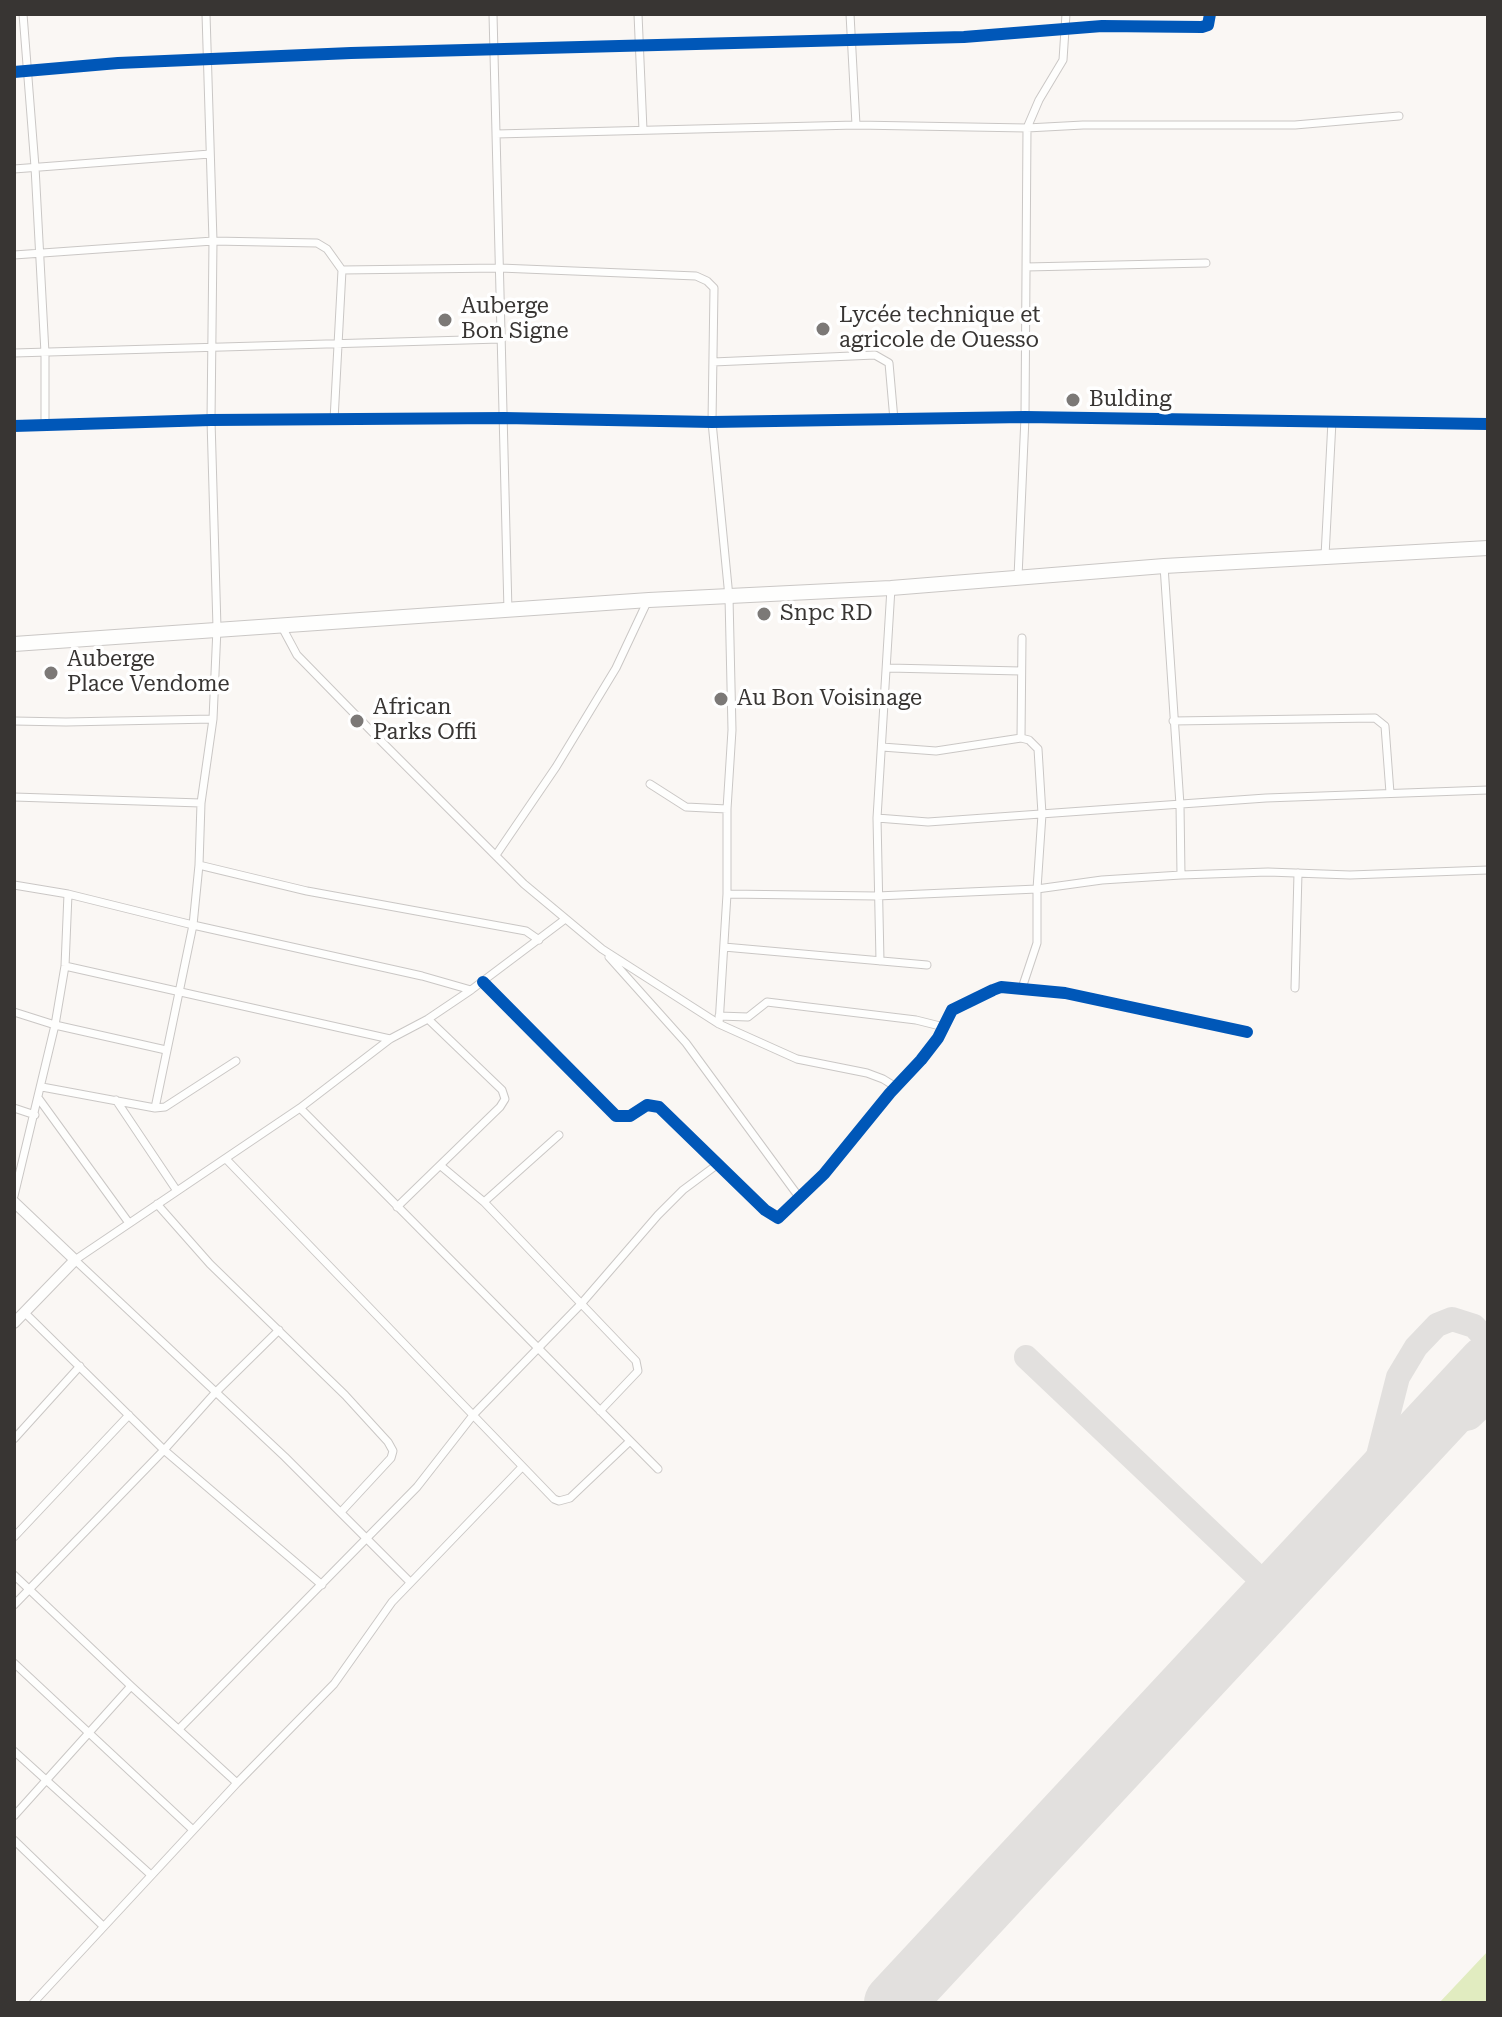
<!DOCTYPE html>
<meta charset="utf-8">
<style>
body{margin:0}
#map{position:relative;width:1502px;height:2017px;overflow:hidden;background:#faf7f4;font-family:"Roboto Serif",serif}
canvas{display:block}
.frame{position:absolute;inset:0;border:16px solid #383533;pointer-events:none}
</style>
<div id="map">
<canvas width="1502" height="2017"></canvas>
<div class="frame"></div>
</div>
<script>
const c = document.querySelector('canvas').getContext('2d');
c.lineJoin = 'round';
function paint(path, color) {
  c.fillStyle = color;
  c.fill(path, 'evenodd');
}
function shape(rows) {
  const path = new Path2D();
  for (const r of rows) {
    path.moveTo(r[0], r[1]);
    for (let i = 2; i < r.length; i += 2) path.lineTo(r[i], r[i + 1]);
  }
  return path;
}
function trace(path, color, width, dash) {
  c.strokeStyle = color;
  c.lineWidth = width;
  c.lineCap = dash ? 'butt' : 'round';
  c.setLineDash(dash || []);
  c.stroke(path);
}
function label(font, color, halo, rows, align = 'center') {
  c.font = font + ' "Roboto Serif",serif';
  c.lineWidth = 7;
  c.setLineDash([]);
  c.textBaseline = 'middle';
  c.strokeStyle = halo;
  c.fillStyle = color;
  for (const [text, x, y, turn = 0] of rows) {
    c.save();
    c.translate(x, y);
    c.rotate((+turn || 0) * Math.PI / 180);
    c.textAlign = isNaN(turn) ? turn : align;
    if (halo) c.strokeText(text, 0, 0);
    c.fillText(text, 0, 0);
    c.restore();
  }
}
paint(shape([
 [1488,1951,1488,2003,1439,2003]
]), '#e1ecc0');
trace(shape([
 [1026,1357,1276,1594],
 [1431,1427,1470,1418,1488,1401],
 [1362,1501,1371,1483,1398,1377,1416,1347,1437,1325,1452,1319,1474,1326,1488,1341]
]), '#e2e0de', 24);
trace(shape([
 [894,2003,1488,1365]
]), '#e2e0de', 60);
const street = shape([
 [23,14,35,167,45,353,45,425],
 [493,14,508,611],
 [638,14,643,130],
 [850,14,856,125],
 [14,72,118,63,351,53,964,37,1102,26,1202,27,1208,25,1210,14],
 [496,134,856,125,1027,128,1083,125,1295,125,1399,116],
 [14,169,210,154],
 [14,255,213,241,317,243,327,249,342,270,334,420],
 [1026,267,1206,263],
 [342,270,500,268,696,276,707,281,714,288,712,422,729,597,732,730,727,809,727,894,719,1024],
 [14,353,500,339],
 [713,362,875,355,889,363,894,420],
 [14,426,211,420,504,418,712,422,1025,417,1488,424],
 [1325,556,1332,421],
 [1164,566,1180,805,1181,875],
 [1018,577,1025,417,1027,128,1039,100,1063,60,1066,14],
 [282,627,297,655,383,743,524,884,602,949,719,1024,797,1059,867,1073,883,1079,896,1087],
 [888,668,1021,671],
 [14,721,66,722,213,719],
 [1173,721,1375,718,1385,726,1390,793],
 [1021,738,1022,638],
 [882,747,936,751,1021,738,1029,740,1038,749,1042,814,1037,889,1037,943,1022,988],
 [650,784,686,807,727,809],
 [14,797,201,803],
 [877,818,928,822,1266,798,1488,790],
 [496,855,556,767,616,668,648,600],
 [199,865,201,803,213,719,217,628,211,420,213,241,206,14],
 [14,885,68,894,193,925,422,976,471,990],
 [727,894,877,896,1037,889,1102,880,1181,875,1268,872,1350,875,1488,870],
 [724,947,927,965],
 [609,957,686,1043,799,1197],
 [880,961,877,818,891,588],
 [65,966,390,1039],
 [483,982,616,1116,630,1116,647,1105,659,1107,765,1210,778,1218,824,1174,890,1093,921,1060,938,1038,952,1010,993,990,1001,987,1065,993,1247,1032],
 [1295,988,1298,873],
 [14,1012,55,1025,166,1050],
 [719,1016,748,1017,767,1002,916,1020,944,1027],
 [42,1087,155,1108,165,1107,236,1061],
 [39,1099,129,1223],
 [116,1100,177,1191],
 [14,1108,35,1115],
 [155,1108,193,925,199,865,307,891,526,931,539,940],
 [300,1108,658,1469],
 [226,1159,554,1499,559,1501,570,1498,630,1441],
 [441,1166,484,1202,636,1361,638,1371,600,1411],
 [14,1196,55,1025,65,966,68,894],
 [484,1202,559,1135],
 [157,1204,210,1264,345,1395,388,1442,393,1451,391,1458,341,1512],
 [397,1207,500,1107,505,1099,502,1090,428,1019],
 [24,1312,164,1450,322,1585],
 [14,1439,80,1366],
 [14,1537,129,1415],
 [14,1575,131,1686,237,1783],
 [410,1582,285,1457,75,1260,300,1108,390,1039,428,1019,471,990,564,920],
 [14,1605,164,1450,215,1393,279,1330],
 [14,1663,193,1830],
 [179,1729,417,1487,474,1414,581,1304,658,1215,683,1190,718,1164],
 [14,1751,151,1875],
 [14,1816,131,1686],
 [14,1840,103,1926],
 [33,2003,237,1783,334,1684,392,1602,522,1467]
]);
const secondary = shape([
 [14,1202,75,1260,14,1323]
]);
const highway = shape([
 [14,644,649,600,891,588,1164,566,1488,548]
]);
trace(street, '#cac7c5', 9);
trace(secondary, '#cac7c5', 12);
trace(highway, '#cac7c5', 16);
trace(street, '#fefefd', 7);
trace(secondary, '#fefefd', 10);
trace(highway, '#fefefd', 14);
trace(shape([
 [14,72,118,63,351,53,964,37,1102,26,1202,27,1208,25,1210,14],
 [14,426,211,420,504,418,712,422,1025,417,1488,424],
 [483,982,616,1116,630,1116,647,1105,659,1107,765,1210,778,1218,824,1174,890,1093,921,1060,938,1038,952,1010,993,990,1001,987,1065,993,1247,1032]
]), '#0057b8', 12);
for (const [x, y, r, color] of [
 [445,320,8,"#7c7977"],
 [823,329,8,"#7c7977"],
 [1073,400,8,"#7c7977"],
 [764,614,8,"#7c7977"],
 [51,673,8,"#7c7977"],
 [721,699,8,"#7c7977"],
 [357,721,8,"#7c7977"]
]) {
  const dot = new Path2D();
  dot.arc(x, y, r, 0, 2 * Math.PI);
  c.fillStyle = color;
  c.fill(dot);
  trace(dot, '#fff', 3);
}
label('22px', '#383533', '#fff', [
 ["Auberge",461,307],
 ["Bon Signe",461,332],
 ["Lycée technique et",839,316],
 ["agricole de Ouesso",839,341],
 ["Bulding",1089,400],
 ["Snpc RD",780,614],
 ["Auberge",67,660],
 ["Place Vendome",67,685],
 ["Au Bon Voisinage",737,699],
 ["African",373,708],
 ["Parks Offi",373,733]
], 'left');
</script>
